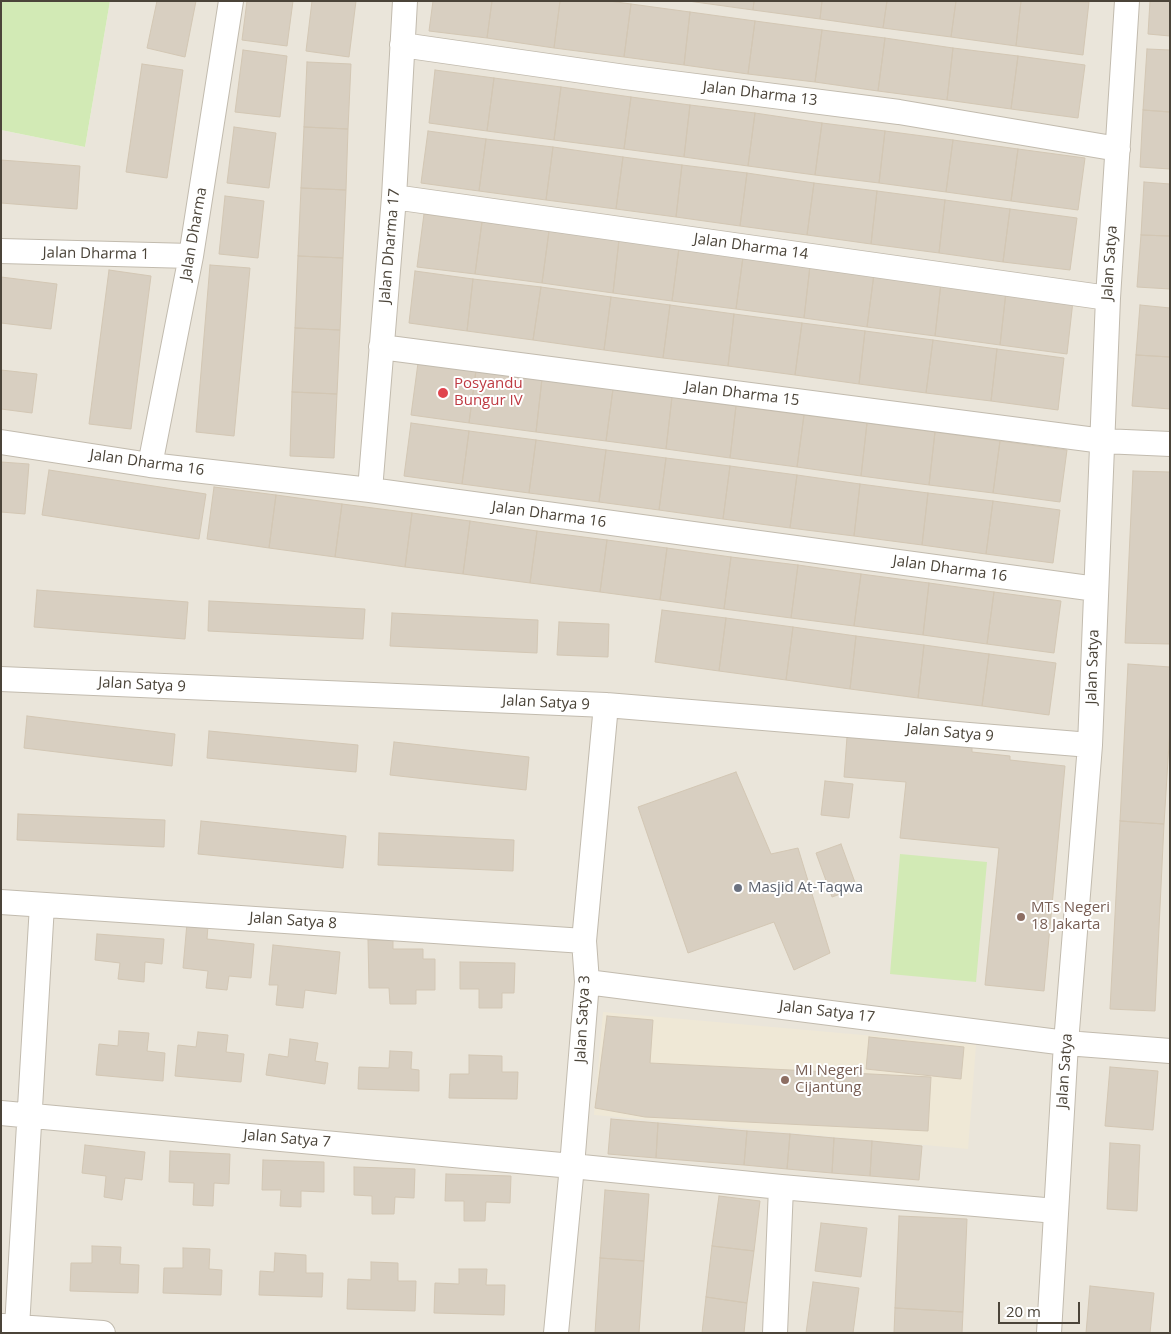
<!DOCTYPE html>
<style>
body{margin:0}
#map{position:relative;width:1171px;height:1334px;overflow:hidden;background:#f6f3ec;font-family:"Open Sans",sans-serif}
canvas{display:block}
.frame{position:absolute;inset:0;border:2px solid #4b4439;pointer-events:none}
.scale{position:absolute;left:998px;top:1302px;width:82px;height:22px;box-sizing:border-box;border:2px solid #4b4439;border-top:0;padding-left:6px;font-size:15px;line-height:18px;white-space:nowrap;color:#4b4439;-webkit-text-stroke:4px #fff;paint-order:stroke}
</style>
<div id="map">
<canvas width="1171" height="1334"></canvas>
<div class="frame"></div>
<div class="scale">20 m</div>
</div>
<script>
const c = document.querySelector('canvas').getContext('2d');
c.lineJoin = 'round';
function paint(path, color) {
  c.fillStyle = color;
  c.fill(path, 'evenodd');
}
function shape(rows) {
  const path = new Path2D();
  for (const r of rows) {
    path.moveTo(r[0], r[1]);
    for (let i = 2; i < r.length; i += 2) path.lineTo(r[i], r[i + 1]);
  }
  return path;
}
function trace(path, color, width, dash) {
  c.strokeStyle = color;
  c.lineWidth = width;
  c.lineCap = dash ? 'butt' : 'round';
  c.setLineDash(dash || []);
  c.stroke(path);
}
function label(font, color, halo, rows, align = 'center') {
  c.font = font + ' "Open Sans",sans-serif';
  c.lineWidth = 4;
  c.setLineDash([]);
  c.textBaseline = 'middle';
  c.strokeStyle = halo;
  c.fillStyle = color;
  for (const [text, x, y, turn = 0] of rows) {
    c.save();
    c.translate(x, y);
    c.rotate((+turn || 0) * Math.PI / 180);
    c.textAlign = isNaN(turn) ? turn : align;
    if (halo) c.strokeText(text, 0, 0);
    c.fillText(text, 0, 0);
    c.restore();
  }
}
paint(shape([
 [110,1,1170,1,1170,1333,1,1333,1,130,85,147]
]), '#eae5da');
paint(shape([
 [603,1012,976,1045,968,1149,594,1115]
]), '#efe8d6');
paint(shape([
 [1,1,110,1,85,147,1,130],
 [900,854,987,862,976,982,890,974]
]), '#d2eab5');
const building = shape([
 [157,1,196,1,185,57,147,48,157,1],
 [247,1,293,1,287,46,242,40,247,1],
 [312,1,356,1,349,57,306,51,312,1],
 [433,1,492,1,487,38,429,31,433,1],
 [492,1,560,1,554,48,487,38,492,1],
 [560,1,609,1,631,4,624,57,554,48,560,1],
 [688,1,754,1,753,10,688,1],
 [754,1,822,1,820,19,753,10,754,1],
 [822,1,887,1,883,28,820,19,822,1],
 [887,1,956,1,951,37,883,28,887,1],
 [956,1,1021,1,1016,46,951,37,956,1],
 [1021,1,1089,2,1083,55,1016,46,1021,1],
 [1150,1,1170,1,1170,36,1148,34,1150,1],
 [631,4,690,12,684,65,624,57,631,4],
 [690,12,755,21,748,74,684,65,690,12],
 [755,21,822,30,815,82,748,74,755,21],
 [822,30,885,38,878,91,815,82,822,30],
 [885,38,953,48,947,100,878,91,885,38],
 [953,48,1018,56,1011,109,947,100,953,48],
 [1147,49,1170,50,1170,112,1143,110,1147,49],
 [243,50,287,56,280,117,235,112,243,50],
 [1018,56,1085,65,1078,118,1011,109,1018,56],
 [307,62,351,64,348,129,304,127,307,62],
 [142,64,183,70,167,178,126,172,142,64],
 [435,70,494,78,487,131,429,123,435,70],
 [494,78,561,87,554,140,487,131,494,78],
 [561,87,631,97,624,149,554,140,561,87],
 [631,97,690,105,684,157,624,149,631,97],
 [690,105,755,113,748,166,684,157,690,105],
 [1143,110,1170,112,1170,169,1140,167,1143,110],
 [755,113,822,123,815,175,748,166,755,113],
 [822,123,885,131,879,183,815,175,822,123],
 [234,127,276,133,269,188,227,183,234,127],
 [304,127,348,129,346,190,301,188,304,127],
 [428,131,486,139,479,191,421,183,428,131],
 [885,131,953,140,946,192,879,183,885,131],
 [486,139,553,147,546,200,479,191,486,139],
 [953,140,1018,149,1011,201,946,192,953,140],
 [553,147,623,157,616,209,546,200,553,147],
 [1018,149,1085,158,1078,210,1011,201,1018,149],
 [623,157,682,165,676,217,616,209,623,157],
 [1,160,80,166,77,209,1,203,1,160],
 [682,165,747,173,740,226,676,217,682,165],
 [747,173,814,183,807,235,740,226,747,173],
 [1144,182,1170,184,1170,236,1141,235,1144,182],
 [814,183,877,191,871,244,807,235,814,183],
 [301,188,346,190,343,258,298,256,301,188],
 [877,191,945,200,939,253,871,244,877,191],
 [225,196,264,201,258,258,219,254,225,196],
 [945,200,1010,209,1003,262,939,253,945,200],
 [1010,209,1077,218,1070,270,1003,262,1010,209],
 [424,214,482,222,475,274,417,267,424,214],
 [482,222,549,231,542,283,475,274,482,222],
 [549,231,619,240,613,293,542,283,549,231],
 [1141,235,1170,236,1170,289,1137,287,1141,235],
 [619,240,679,248,672,301,613,293,619,240],
 [679,248,743,257,736,309,672,301,679,248],
 [298,256,343,258,340,330,295,328,298,256],
 [743,257,810,266,804,318,736,309,743,257],
 [210,265,250,268,234,436,196,432,210,265],
 [810,266,874,274,867,327,804,318,810,266],
 [109,270,151,276,131,429,89,424,109,270],
 [415,271,473,279,467,331,409,323,415,271],
 [874,274,941,283,935,336,867,327,874,274],
 [1,277,57,284,51,329,1,323,1,277],
 [473,279,541,287,533,340,467,331,473,279],
 [941,283,1006,292,1000,345,935,336,941,283],
 [541,287,611,297,604,350,533,340,541,287],
 [1006,292,1073,301,1067,354,1000,345,1006,292],
 [611,297,670,305,663,358,604,350,611,297],
 [670,305,734,314,728,366,663,358,670,305],
 [1140,305,1170,308,1170,357,1136,355,1140,305],
 [734,314,802,323,795,375,728,366,734,314],
 [802,323,865,331,859,384,795,375,802,323],
 [295,328,340,330,337,394,292,392,295,328],
 [865,331,933,340,926,393,859,384,865,331],
 [933,340,997,349,991,401,926,393,933,340],
 [997,349,1064,358,1058,410,991,401,997,349],
 [1136,355,1170,357,1170,409,1132,406,1136,355],
 [418,363,476,370,469,423,411,415,418,363],
 [1,370,37,374,32,413,1,409,1,370],
 [476,370,542,379,536,432,469,423,476,370],
 [542,379,613,389,606,441,536,432,542,379],
 [613,389,672,397,666,449,606,441,613,389],
 [292,392,337,394,334,458,290,456,292,392],
 [672,397,736,406,730,458,666,449,672,397],
 [736,406,804,415,797,467,730,458,736,406],
 [804,415,867,423,861,476,797,467,804,415],
 [411,423,469,431,462,484,404,476,411,423],
 [867,423,935,432,929,485,861,476,867,423],
 [469,431,536,440,529,493,462,484,469,431],
 [935,432,1000,441,993,493,929,485,935,432],
 [536,440,606,450,599,502,529,493,536,440],
 [1000,441,1067,450,1060,502,993,493,1000,441],
 [606,450,666,458,659,510,599,502,606,450],
 [666,458,730,466,723,519,659,510,666,458],
 [1,462,29,464,25,514,1,512,1,462],
 [730,466,797,475,790,528,723,519,730,466],
 [49,470,206,494,199,539,42,515,49,470],
 [1133,471,1170,472,1170,644,1125,643,1133,471],
 [797,475,860,484,854,536,790,528,797,475],
 [860,484,928,493,922,545,854,536,860,484],
 [214,487,276,495,269,548,207,539,214,487],
 [928,493,993,501,986,554,922,545,928,493],
 [276,495,342,504,335,557,269,548,276,495],
 [993,501,1060,510,1053,563,986,554,993,501],
 [342,504,412,513,405,567,335,557,342,504],
 [412,513,470,521,463,574,405,567,412,513],
 [470,521,537,531,530,583,463,574,470,521],
 [537,531,607,540,600,592,530,583,537,531],
 [607,540,667,548,660,600,600,592,607,540],
 [667,548,731,557,724,609,660,600,667,548],
 [731,557,798,565,791,618,724,609,731,557],
 [798,565,861,574,854,626,791,618,798,565],
 [861,574,929,583,923,635,854,626,861,574],
 [929,583,994,592,987,644,923,635,929,583],
 [37,590,188,602,185,639,34,627,37,590],
 [994,592,1061,601,1054,653,987,644,994,592],
 [209,601,365,609,363,639,208,631,209,601],
 [662,610,726,618,719,671,655,662,662,610],
 [392,613,538,620,537,653,390,646,392,613],
 [726,618,793,627,786,680,719,671,726,618],
 [559,622,609,624,608,657,557,655,559,622],
 [793,627,856,636,850,689,786,680,793,627],
 [856,636,924,645,918,698,850,689,856,636],
 [924,645,989,654,982,706,918,698,924,645],
 [989,654,1056,663,1049,715,982,706,989,654],
 [1128,664,1170,667,1170,728,1164,824,1120,821,1128,664],
 [27,716,175,734,172,766,24,748,27,716],
 [209,731,358,745,356,772,207,758,209,731],
 [847,737,972,746,972,752,1010,756,1010,760,1065,766,1044,991,985,985,999,848,900,838,906,782,844,777,847,737],
 [394,742,529,757,526,790,390,775,394,742],
 [736,772,771,854,798,848,830,953,794,970,774,922,688,953,638,807,736,772],
 [825,781,853,784,849,818,821,815,825,781],
 [18,814,165,820,164,847,17,840,18,814],
 [201,821,346,836,343,868,198,854,201,821],
 [1120,821,1164,824,1155,1011,1110,1009,1120,821],
 [379,833,514,840,513,871,378,865,379,833],
 [841,844,857,888,832,897,816,853,841,844],
 [187,923,208,926,207,939,254,944,251,978,229,976,227,990,206,988,208,971,183,968,187,923],
 [97,934,164,939,162,964,145,962,144,982,118,979,120,963,95,960,97,934],
 [368,940,393,940,393,949,423,949,423,959,435,959,435,990,416,990,416,1004,390,1004,389,988,369,988,368,940],
 [273,945,340,952,336,994,305,990,303,1008,276,1005,278,985,269,985,273,945],
 [460,962,515,963,514,993,502,993,502,1008,479,1008,479,989,460,989,460,962],
 [607,1016,653,1020,650,1063,931,1077,928,1131,645,1117,595,1108,607,1016],
 [119,1031,149,1033,147,1051,165,1053,163,1081,96,1075,99,1044,118,1046,119,1031],
 [198,1032,228,1035,226,1052,244,1054,241,1082,175,1076,178,1045,196,1047,198,1032],
 [869,1037,964,1047,961,1079,866,1069,869,1037],
 [290,1039,318,1043,315,1061,328,1063,325,1084,266,1075,269,1054,288,1057,290,1039],
 [390,1051,412,1052,411,1069,419,1070,419,1091,358,1089,359,1067,389,1068,390,1051],
 [469,1055,502,1056,502,1072,518,1072,517,1099,449,1098,450,1074,469,1074,469,1055],
 [1110,1067,1158,1071,1153,1130,1105,1126,1110,1067],
 [611,1119,658,1123,656,1158,608,1154,611,1119],
 [658,1123,747,1131,744,1165,656,1158,658,1123],
 [747,1131,790,1134,787,1169,744,1165,747,1131],
 [790,1134,834,1138,832,1173,787,1169,790,1134],
 [834,1138,872,1141,870,1176,832,1173,834,1138],
 [872,1141,922,1146,919,1180,870,1176,872,1141],
 [1110,1143,1140,1145,1137,1211,1107,1209,1110,1143],
 [85,1145,145,1152,142,1180,125,1178,122,1200,104,1197,106,1176,82,1173,85,1145],
 [170,1151,230,1154,229,1184,214,1183,213,1206,193,1205,194,1183,169,1182,170,1151],
 [263,1160,324,1162,324,1192,301,1191,301,1207,280,1206,281,1190,262,1190,263,1160],
 [354,1167,415,1169,414,1198,395,1197,394,1214,372,1214,372,1196,354,1195,354,1167],
 [446,1174,511,1176,510,1203,486,1202,485,1221,464,1221,464,1201,445,1201,446,1174],
 [605,1190,649,1194,644,1261,600,1258,605,1190],
 [719,1196,760,1201,754,1251,712,1246,719,1196],
 [899,1216,967,1219,963,1312,895,1308,899,1216],
 [821,1223,867,1228,861,1277,815,1271,821,1223],
 [92,1246,121,1247,120,1264,139,1265,138,1293,70,1291,71,1263,92,1263,92,1246],
 [712,1246,754,1251,747,1303,706,1297,712,1246],
 [183,1248,210,1249,209,1269,222,1270,221,1295,163,1293,164,1268,183,1268,183,1248],
 [275,1253,306,1255,306,1273,323,1273,322,1297,259,1295,260,1271,274,1272,275,1253],
 [600,1258,644,1261,639,1333,595,1333,600,1258],
 [371,1262,398,1263,398,1281,416,1281,415,1311,347,1309,348,1279,371,1280,371,1262],
 [459,1269,487,1269,486,1285,505,1285,504,1315,434,1313,435,1283,459,1284,459,1269],
 [813,1282,859,1288,853,1333,806,1333,813,1282],
 [1090,1286,1154,1293,1150,1333,1086,1333,1090,1286],
 [706,1297,747,1303,744,1333,702,1333,706,1297],
 [895,1308,963,1312,962,1333,894,1333,895,1308]
]);
paint(building, '#d8cfc1');
trace(building, '#d3c7b4', 1);
const street = shape([
 [402,45,625,77,899,112,1118,149],
 [394,197,1108,298],
 [1,251,191,256],
 [381,347,1103,441,1170,444],
 [1,442,150,465,370,490,1096,589],
 [150,465,191,256,231,1],
 [370,490,394,197,405,1],
 [1,679,606,705,1090,745],
 [1,902,584,941],
 [587,982,1066,1043,1170,1051],
 [1,1113,572,1166,781,1187,1056,1211],
 [3,1326,103,1333],
 [17,1327,42,905],
 [556,1333,572,1166,587,982,584,941,606,705],
 [775,1333,781,1187],
 [1049,1333,1066,1043,1090,745,1108,298,1127,1]
]);
trace(street, '#c2bbae', 26);
trace(street, '#fff', 24);
for (const [x, y, r, color] of [
 [443,393,6,"#e0444e"],
 [738,888,5,"#6b7280"],
 [1021,917,5,"#8d6e63"],
 [785,1080,5,"#8d6e63"]
]) {
  const dot = new Path2D();
  dot.arc(x, y, r, 0, 2 * Math.PI);
  c.fillStyle = color;
  c.fill(dot);
  trace(dot, '#fff', 2);
}
label('15px', '#4b4439', '#fff', [
 ["Jalan Dharma 13",760,94,7],
 ["Jalan Dharma",194,234,-80],
 ["Jalan Dharma 17",390,246,-85],
 ["Jalan Dharma 14",751,247,8],
 ["Jalan Dharma 1",96,254,1],
 ["Jalan Satya",1110,263,-86],
 ["Jalan Dharma 15",742,394,7],
 ["Jalan Dharma 16",147,463,8],
 ["Jalan Dharma 16",549,515,8],
 ["Jalan Dharma 16",950,569,8],
 ["Jalan Satya",1093,667,-88],
 ["Jalan Satya 9",142,685,3],
 ["Jalan Satya 9",546,703,3],
 ["Jalan Satya 9",950,733,5],
 ["Jalan Satya 8",293,921,4],
 ["Jalan Satya 17",827,1012,7],
 ["Jalan Satya 3",583,1019,-87],
 ["Jalan Satya",1065,1071,-86],
 ["Jalan Satya 7",287,1139,5]
]);
label('15px', '#be3a42', '#fff', [
 ["Posyandu",454,384],
 ["Bungur IV",454,401]
], 'left');
label('15px', '#5b616d', '#fff', [
 ["Masjid At-Taqwa",748,888]
], 'left');
label('15px', '#785e54', '#fff', [
 ["MTs Negeri",1031,908],
 ["18 Jakarta",1031,925],
 ["MI Negeri",795,1071],
 ["Cijantung",795,1088]
], 'left');
</script>
